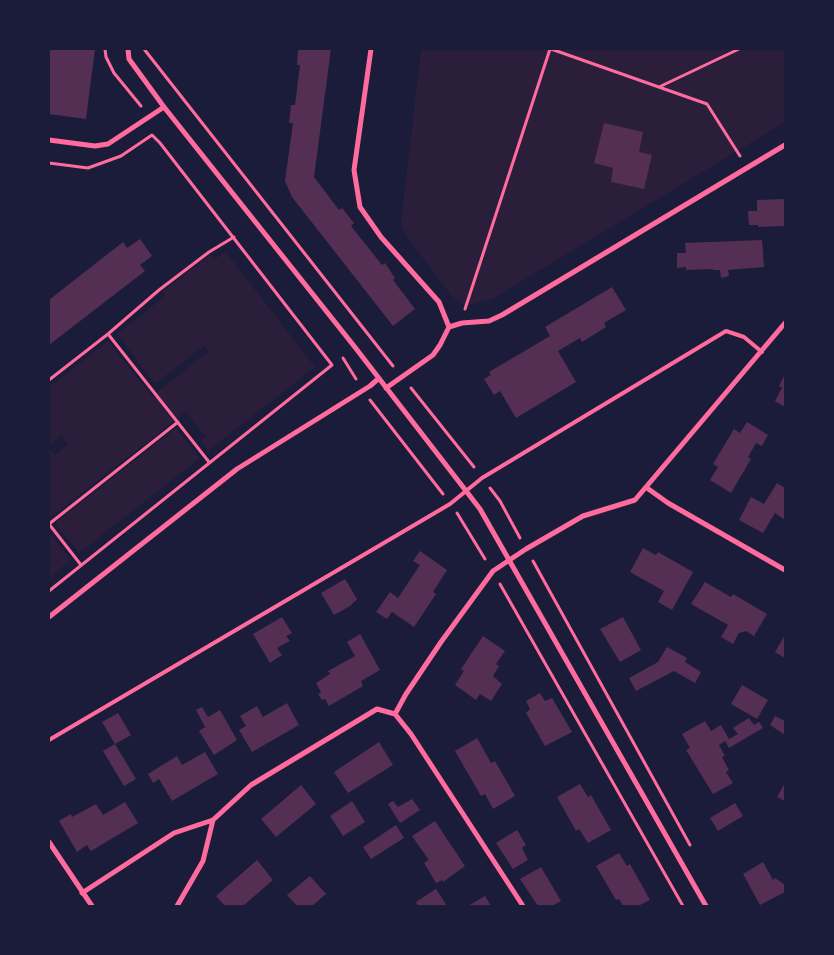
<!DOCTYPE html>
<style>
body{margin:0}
#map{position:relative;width:834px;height:955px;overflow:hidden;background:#1b1b3a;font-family:"Public Sans",sans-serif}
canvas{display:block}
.frame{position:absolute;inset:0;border:50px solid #1b1b3a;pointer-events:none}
</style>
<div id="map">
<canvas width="834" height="955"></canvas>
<div class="frame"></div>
</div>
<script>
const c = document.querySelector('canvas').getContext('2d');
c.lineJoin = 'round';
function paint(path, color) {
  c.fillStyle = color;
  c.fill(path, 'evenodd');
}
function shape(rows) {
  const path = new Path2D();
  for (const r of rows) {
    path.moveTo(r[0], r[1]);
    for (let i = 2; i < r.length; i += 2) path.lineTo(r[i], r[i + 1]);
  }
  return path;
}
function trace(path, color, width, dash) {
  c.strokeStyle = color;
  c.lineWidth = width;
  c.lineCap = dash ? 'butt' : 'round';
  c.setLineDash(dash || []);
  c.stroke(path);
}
paint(shape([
 [421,49,785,49,785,122,494,298,465,306,451,295,406,236,401,224],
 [225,251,315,367,208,451,201,441,206,437,186,412,51,517,49,515,49,447,55,455,68,444,62,435,49,446,49,387,108,341,152,396,209,351,204,346,155,384,117,334,165,296,162,292,211,254,215,259],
 [176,428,200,458,79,553,55,523],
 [49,532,71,560,49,578]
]), '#2a1e3b');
paint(shape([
 [49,49,95,49,86,119,49,114],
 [298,49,331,49,314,177,339,210,342,208,354,223,351,226,382,265,385,263,395,278,393,280,415,309,393,326,292,197,285,181,293,123,289,123,291,105,295,105,300,65,297,65],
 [604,123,643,132,639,152,652,155,644,189,611,182,613,168,594,163],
 [785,199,785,226,758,227,758,225,749,225,748,211,757,211,757,200],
 [140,239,152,256,140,265,145,271,49,345,49,300,123,242,127,248],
 [762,240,764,267,728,270,729,276,721,278,720,270,713,270,713,269,686,270,686,267,677,268,677,253,686,253,685,243],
 [612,287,626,310,604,323,606,327,582,342,580,338,558,351,576,382,516,418,500,391,494,395,484,379,491,375,489,372,550,336,545,327],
 [785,374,785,407,775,401,782,388,779,386],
 [747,422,768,435,762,446,756,443,748,457,751,459,731,493,710,480,718,467,713,464,734,429,740,433],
 [777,483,785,488,785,520,775,513,763,533,739,520,751,497,764,504],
 [643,548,656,555,658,552,693,572,672,610,658,602,664,591,630,572],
 [420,551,447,570,433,592,436,594,414,627,392,612,387,619,376,612,390,592,398,598,420,565,413,561],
 [345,579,357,599,350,606,334,615,321,593],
 [705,582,731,597,733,594,767,614,754,636,746,631,739,633,733,644,721,637,728,625,691,604],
 [282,617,292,633,286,636,290,641,277,648,282,655,270,663,253,634],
 [623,617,641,650,620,662,600,629],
 [360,634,380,670,361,681,363,686,329,706,325,699,322,700,318,694,321,692,316,683,330,674,328,671,355,656,347,642],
 [785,635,785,658,775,652],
 [483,636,505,651,496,664,499,666,493,676,502,684,491,701,480,694,476,700,455,685,464,671,461,669],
 [667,647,687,658,685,662,701,672,695,683,674,671,636,691,629,678,658,662],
 [742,685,768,700,757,719,731,704],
 [540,693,545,701,552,698,572,732,545,746,526,713,530,709,526,701],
 [287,703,299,725,252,752,239,730,246,726,240,716,257,706,263,717],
 [202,707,208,717,220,710,237,740,214,755,199,731,205,727,196,710],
 [118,713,131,735,115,744,102,722],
 [775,716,785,721,785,735,770,725],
 [749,718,754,725,759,722,763,728,729,748,725,741,719,745,725,756,722,757,729,770,726,772,733,783,713,794,686,750,690,748,682,734,705,721,711,731,721,725,729,739,738,734,733,728],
 [477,738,491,763,495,761,515,796,493,809,485,794,481,796,455,751],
 [379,742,393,765,348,793,334,772],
 [115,744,136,779,124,786,103,751],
 [205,752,218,774,172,801,159,779,153,783,148,774,177,756,182,765],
 [785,783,785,801,777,797],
 [580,784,588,797,591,795,611,830,588,843,579,829,576,831,557,797],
 [301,785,316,804,276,837,261,819],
 [412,799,420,810,400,823,388,804,393,801,398,807],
 [352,801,365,822,343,836,330,816],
 [125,802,138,823,91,851,87,845,77,852,59,821,71,814,72,817,96,804,103,815],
 [735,803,743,816,718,831,710,818],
 [435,821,465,866,443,882,442,880,436,883,424,863,429,860,428,859,412,836],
 [396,825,404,838,371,859,363,847],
 [517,830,526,845,522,848,528,860,513,869,496,843],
 [619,853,627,866,630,864,650,900,638,906,623,906,619,899,616,900,596,866],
 [257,860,273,880,243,906,225,906,216,896],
 [763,862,773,880,775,878,785,885,785,892,760,905,743,874],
 [541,867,561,901,552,906,538,906,520,879],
 [310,876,326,894,312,906,297,906,287,895],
 [436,889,447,906,418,906,416,902],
 [485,896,491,906,468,906]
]), '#542f53');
trace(shape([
 [105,49,106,57,114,73,141,106],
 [144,49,393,366],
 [551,49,707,104,740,156],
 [659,87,739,49],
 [49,163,88,168,121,156,152,135,160,143,332,365,49,591],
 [465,309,550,49],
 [108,334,209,462],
 [343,358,356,379],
 [49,380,108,334,159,290,209,252,234,237],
 [411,388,474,467],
 [370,400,443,494],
 [490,488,500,501,520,538],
 [457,513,485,559],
 [49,524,178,422],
 [49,524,81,565],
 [533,561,690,845],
 [500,584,683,906]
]), '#ff6b9d', 3);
trace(shape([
 [49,740,450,504,482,478,726,331,744,337,762,352]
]), '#ff6b9d', 4);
trace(shape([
 [128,49,129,59,164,107,354,346,480,509,706,906],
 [371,49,354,170,360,207,381,237,439,302,449,327],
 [49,140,95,146,108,144,164,107],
 [386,388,433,355,440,345,449,327,462,323,489,321,502,315,785,145],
 [647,488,668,503,785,570],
 [49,617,237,469,370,386,378,379],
 [395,714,406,694,441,642,493,571,526,549,583,516,635,500,785,323],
 [395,714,411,734,523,906],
 [49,842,92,906],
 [82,893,174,833,213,820,251,785,377,709,395,714],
 [177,906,203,861,213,820]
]), '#ff6b9d', 5);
</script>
